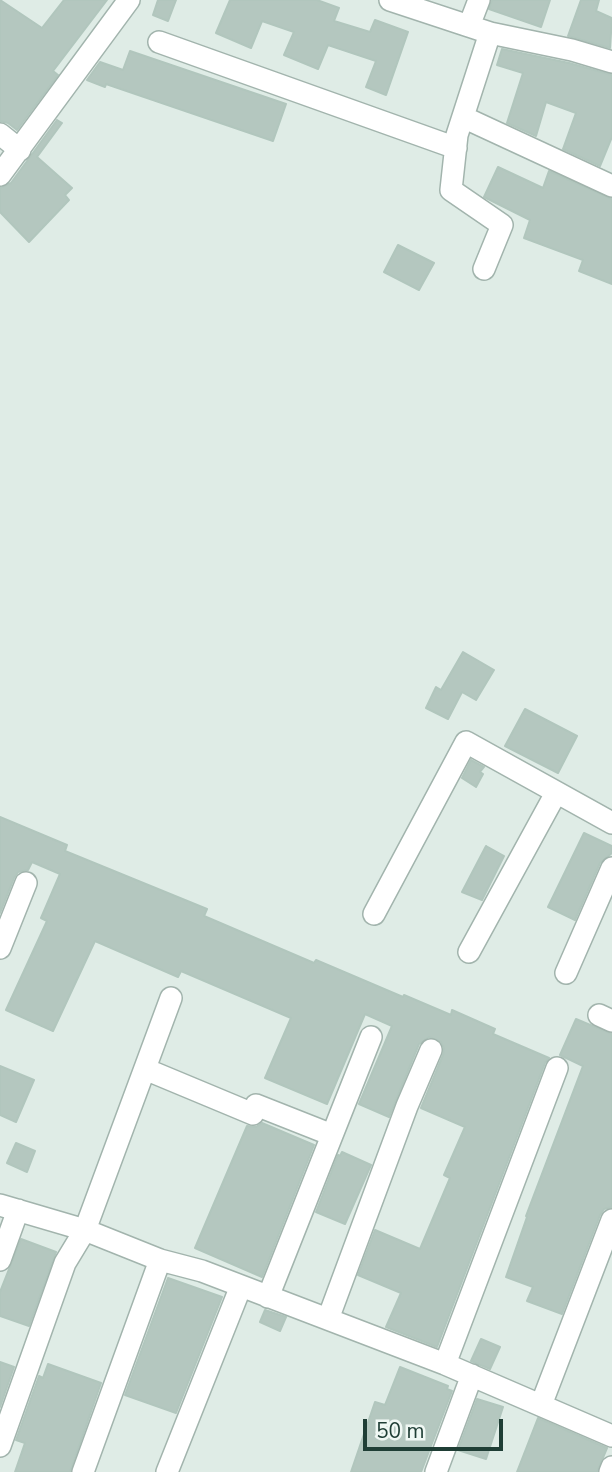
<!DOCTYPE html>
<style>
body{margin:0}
#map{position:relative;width:612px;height:1472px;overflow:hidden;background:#dfece6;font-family:"Nunito Sans",sans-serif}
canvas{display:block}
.scale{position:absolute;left:363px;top:1419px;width:140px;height:32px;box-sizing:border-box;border:4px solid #1f3e35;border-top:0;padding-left:9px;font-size:21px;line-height:24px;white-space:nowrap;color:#1f3e35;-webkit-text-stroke:5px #f0f8f4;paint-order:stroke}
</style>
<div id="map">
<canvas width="612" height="1472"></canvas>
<div class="scale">50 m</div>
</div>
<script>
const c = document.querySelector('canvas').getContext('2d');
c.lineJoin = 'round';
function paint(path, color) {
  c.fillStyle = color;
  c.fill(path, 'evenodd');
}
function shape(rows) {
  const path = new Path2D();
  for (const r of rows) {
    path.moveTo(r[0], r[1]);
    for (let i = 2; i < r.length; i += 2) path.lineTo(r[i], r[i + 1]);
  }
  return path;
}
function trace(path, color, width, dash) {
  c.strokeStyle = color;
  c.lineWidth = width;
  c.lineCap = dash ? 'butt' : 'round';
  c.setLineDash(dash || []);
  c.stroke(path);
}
const building = shape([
 [0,0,42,28,64,0,107,0,53,71,58,75,17,130,8,123,0,121,0,0],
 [158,0,176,0,168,21,153,15,158,0],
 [230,0,317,0,339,8,334,21,370,32,375,20,408,32,386,95,366,87,376,61,328,45,318,69,284,55,294,32,262,21,251,48,216,33,230,0],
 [492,0,550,0,541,27,489,9,492,0],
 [581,0,599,0,596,11,612,18,610,48,568,36,581,0],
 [502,49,569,63,612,75,612,137,600,166,563,149,576,113,546,102,536,136,507,123,523,73,497,65,502,49],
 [130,51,286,104,273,141,106,84,105,87,87,80,100,62,123,70,130,51],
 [57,120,62,123,37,157,72,188,65,195,69,200,29,242,0,212,0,188,11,183,57,120],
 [498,167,543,188,549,171,612,199,612,284,579,271,583,260,524,238,530,220,484,197,498,167],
 [398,245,434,263,419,290,384,272,398,245],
 [463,652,494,670,476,700,462,692,448,719,426,708,436,687,441,690,463,652],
 [525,709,577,736,558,773,505,746,525,709],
 [471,760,484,767,480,772,483,774,476,787,462,778,471,760],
 [0,817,67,845,65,851,207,909,204,916,314,963,316,960,403,997,404,995,451,1015,452,1010,495,1029,493,1034,549,1058,545,1063,437,1347,386,1327,401,1293,358,1275,375,1230,420,1249,450,1178,444,1175,465,1127,421,1108,443,1055,444,1048,441,1042,429,1037,419,1044,389,1117,359,1104,392,1026,365,1014,327,1104,265,1078,291,1018,181,971,178,977,95,941,53,1031,6,1010,47,921,41,918,60,874,32,862,28,870,18,872,14,878,0,913,0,817],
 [584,833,612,846,612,853,600,863,575,920,548,907,584,833],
 [486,846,504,856,482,900,462,892,486,846],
 [576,1019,612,1034,612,1207,604,1209,600,1215,562,1314,527,1301,533,1287,506,1277,527,1217,526,1216,583,1066,560,1055,576,1019],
 [0,1066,34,1080,16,1122,0,1115,0,1066],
 [262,1123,314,1145,262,1277,195,1248,247,1126,256,1127,262,1123],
 [16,1143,35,1151,27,1172,7,1163,16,1143],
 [342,1152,371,1165,345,1224,316,1212,338,1155,340,1156,342,1152],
 [21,1239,56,1252,29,1326,0,1316,0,1292,21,1239],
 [168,1278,222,1297,176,1413,125,1395,168,1278],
 [265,1310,286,1317,280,1331,260,1322,265,1310],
 [481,1339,500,1347,490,1369,471,1361,481,1339],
 [0,1362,14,1367,0,1407,0,1362],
 [48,1364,101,1383,70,1472,15,1472,25,1443,16,1440,39,1376,43,1378,48,1364],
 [400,1367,448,1386,447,1389,452,1391,421,1472,351,1472,375,1402,385,1405,400,1367],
 [477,1399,503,1407,486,1459,458,1450,477,1399],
 [538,1418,607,1448,597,1472,517,1472,538,1418]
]);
paint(building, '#b4c7bf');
trace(building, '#b1c6bd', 2);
const minor = shape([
 [390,0,490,33],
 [469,26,479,0],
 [159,42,456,148],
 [463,117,612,186],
 [0,134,20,150],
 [0,175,129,0],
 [484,269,502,225,451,190,457,135,490,33,572,50,612,62],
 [374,914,466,742,612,823],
 [0,948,26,883],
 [469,952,556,793],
 [566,973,612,868],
 [599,1015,612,1021],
 [145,1069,253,1114,256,1105,332,1135],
 [0,1205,85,1230,160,1260,202,1271,445,1364,612,1436],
 [0,1260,18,1210],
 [268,1297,371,1037],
 [328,1319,407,1106,431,1050],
 [445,1364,557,1068],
 [541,1405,612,1220],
 [0,1446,65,1263,85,1230,171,998],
 [83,1472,160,1260],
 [167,1472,241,1286],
 [436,1472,472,1375],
 [610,1472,612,1467]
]);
trace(minor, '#a2b4ad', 24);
trace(minor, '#fff', 21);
</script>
